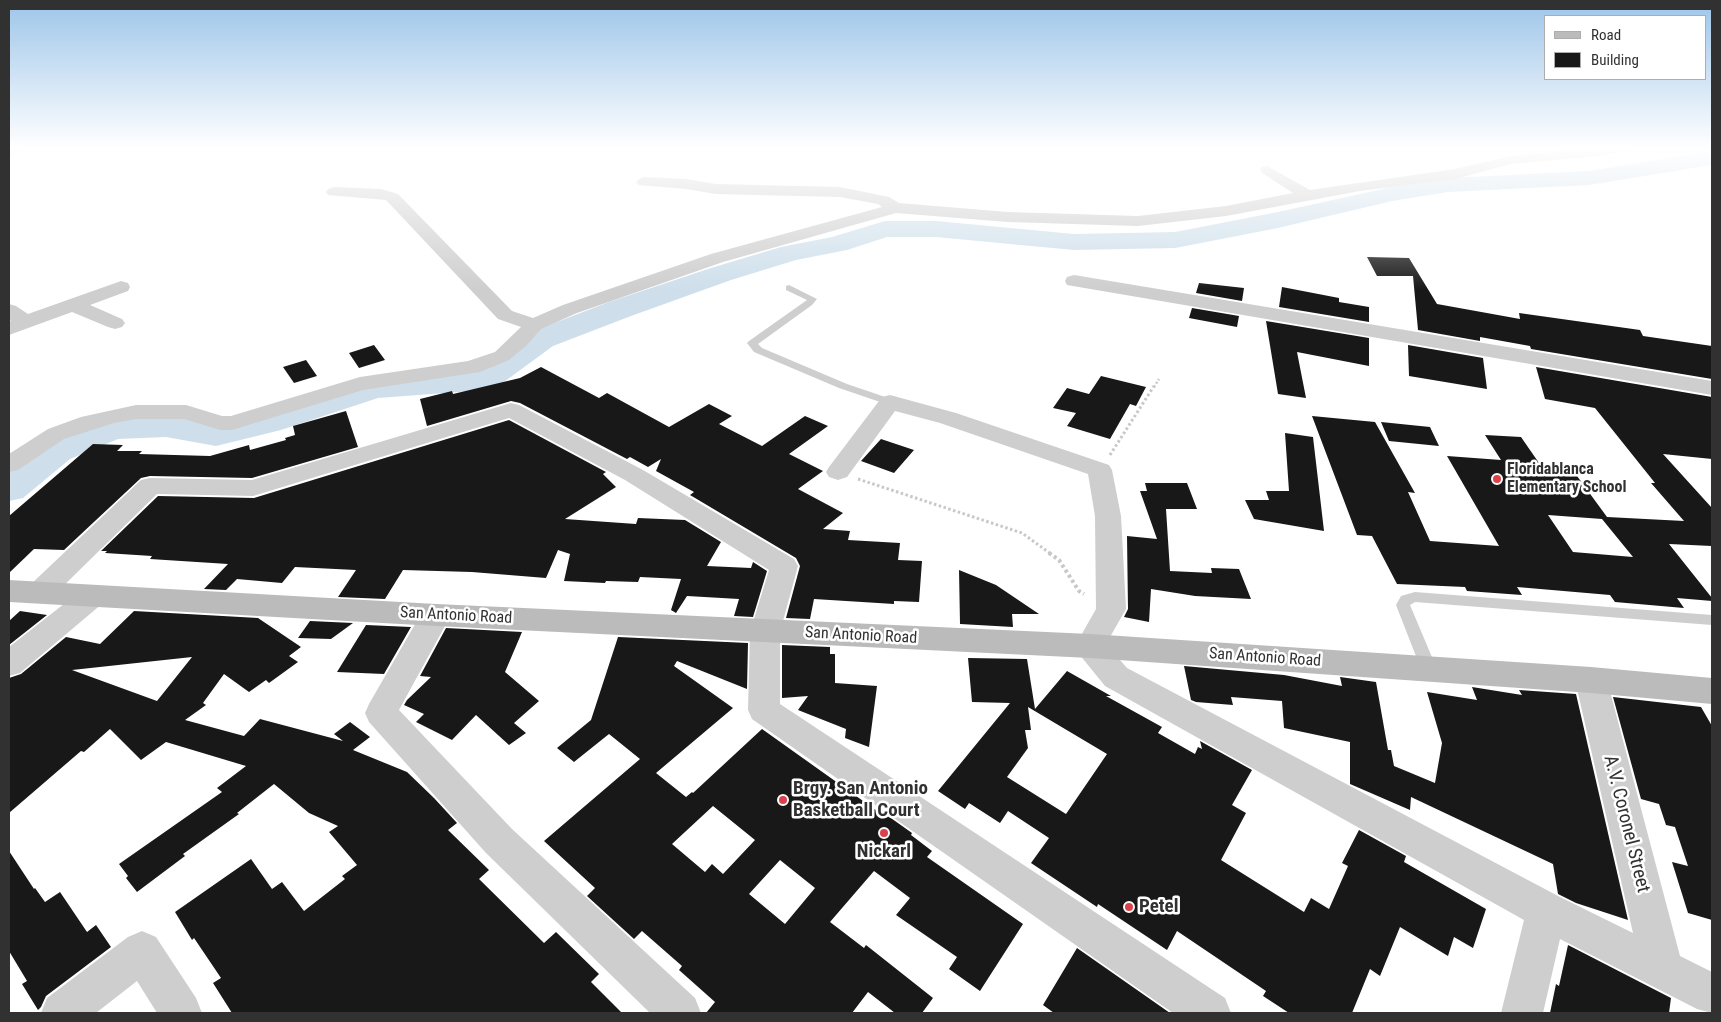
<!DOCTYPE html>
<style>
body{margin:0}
#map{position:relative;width:1721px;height:1022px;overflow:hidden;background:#fff;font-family:"Roboto Condensed",sans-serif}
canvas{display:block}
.frame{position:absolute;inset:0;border:10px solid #313131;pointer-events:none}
.legend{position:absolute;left:1544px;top:15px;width:162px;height:65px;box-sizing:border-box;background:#fff;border:1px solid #adadad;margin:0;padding:6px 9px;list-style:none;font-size:15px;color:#313131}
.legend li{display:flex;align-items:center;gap:10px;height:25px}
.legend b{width:25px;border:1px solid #adadad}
</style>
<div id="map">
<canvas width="1721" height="1022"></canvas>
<div class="frame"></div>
<ul class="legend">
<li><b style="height:6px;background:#bbb"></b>Road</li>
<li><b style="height:14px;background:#181818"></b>Building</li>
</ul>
</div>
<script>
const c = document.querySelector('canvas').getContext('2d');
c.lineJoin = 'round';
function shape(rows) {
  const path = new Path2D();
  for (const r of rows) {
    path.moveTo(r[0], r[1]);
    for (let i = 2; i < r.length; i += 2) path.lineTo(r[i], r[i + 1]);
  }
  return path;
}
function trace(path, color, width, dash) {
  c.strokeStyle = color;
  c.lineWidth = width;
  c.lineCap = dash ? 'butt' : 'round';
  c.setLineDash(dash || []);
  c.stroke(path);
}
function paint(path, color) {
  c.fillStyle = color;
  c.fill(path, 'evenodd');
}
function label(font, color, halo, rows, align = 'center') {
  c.font = font + ' "Roboto Condensed",sans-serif';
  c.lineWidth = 5;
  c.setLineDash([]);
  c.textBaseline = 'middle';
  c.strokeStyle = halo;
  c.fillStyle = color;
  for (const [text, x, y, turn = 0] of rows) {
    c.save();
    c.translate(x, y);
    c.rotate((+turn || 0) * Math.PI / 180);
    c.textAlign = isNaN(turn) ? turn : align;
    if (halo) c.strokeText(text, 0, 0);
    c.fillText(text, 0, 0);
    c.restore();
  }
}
trace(shape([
 [9,156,23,147]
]), '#cedfeb', 4.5);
paint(shape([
 [1712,151,1712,165,1589,185,1448,192,1392,201,1278,228,1175,248,1074,250,936,237,887,237,847,250,796,260,731,280,631,316,553,346,497,387,485,390,378,398,281,430,216,446,166,437,118,439,70,459,23,498,9,501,9,469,44,443,99,420,112,417,166,415,216,424,256,414,374,378,476,370,531,332,609,302,711,268,781,247,832,237,885,221,936,221,1074,234,1175,232,1278,212,1392,187,1448,178,1589,171,1712,151]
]), '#cedfeb');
paint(shape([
 [1367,257,1409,258,1437,304,1520,319,1519,313,1640,330,1643,336,1712,346,1712,379,1531,349,1530,346,1480,337,1480,341,1418,330,1413,276,1377,276],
 [1199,283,1244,288,1242,301,1196,293],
 [1282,287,1339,298,1339,302,1369,307,1369,322,1279,307],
 [1192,308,1239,316,1237,327,1189,318],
 [1266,321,1369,338,1369,366,1297,352,1306,398,1278,394],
 [374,345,385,360,359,368,349,353],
 [1408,345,1483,358,1487,389,1409,376],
 [306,360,317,376,294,383,283,367],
 [541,367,599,398,607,393,669,427,709,404,732,416,719,424,762,446,805,416,828,426,789,454,823,471,798,489,843,513,823,529,850,531,848,540,900,543,898,560,922,561,919,602,894,601,894,604,814,599,810,619,786,618,800,566,796,558,690,495,694,492,656,471,661,459,648,467,630,457,627,459,520,403,511,401,427,426,420,399,452,391,453,394,520,378],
 [1536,367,1712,397,1712,459,1663,454,1712,508,1712,546,1669,544,1712,598,1712,601,1677,598,1684,608,1615,602,1610,595,1517,587,1522,595,1467,591,1465,587,1397,584,1372,536,1357,535,1312,416,1375,422,1415,493,1408,492,1430,541,1499,546,1447,456,1501,460,1485,435,1521,437,1539,463,1569,465,1607,517,1684,521,1651,483,1655,483,1595,408,1545,399],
 [1548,515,1602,519,1633,557,1573,552],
 [1101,376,1146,387,1136,406,1130,404,1110,439,1067,426,1076,413,1053,408,1067,388,1089,394],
 [346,411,358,447,252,478,150,476,141,478,64,550,34,549,9,573,9,516,93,444,123,445,117,451,142,451,139,454,210,456,249,445,250,450,286,440,285,438,295,435,293,426],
 [509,420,606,472,603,474,616,487,565,519,636,524,638,518,685,520,721,542,707,566,751,568,753,562,767,571,753,617,734,616,739,599,687,596,676,613,671,610,681,579,640,577,638,582,606,581,605,583,564,581,570,554,558,550,546,578,472,572,403,570,385,599,338,597,356,570,295,567,282,583,237,579,226,590,204,589,228,564,150,559,152,556,105,553,107,551,101,551,158,496,254,498],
 [1381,422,1430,427,1439,446,1389,441],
 [1285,433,1313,437,1324,531,1254,519,1245,500,1269,500,1266,491,1289,491],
 [881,439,914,450,894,473,861,461],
 [1145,483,1187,483,1197,509,1166,509,1170,571,1212,573,1211,568,1239,569,1251,599,1195,596,1151,589,1149,622,1124,617,1128,609,1127,536,1157,539,1140,491,1147,491],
 [959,570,996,585,1039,614,1012,614,1013,627,960,624],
 [20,611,47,615,9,645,9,621],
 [134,611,258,618,301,647,289,656,298,662,269,683,266,680,249,692,224,674,203,703,206,705,185,720,244,736,260,719,343,741,334,734,350,722,370,737,353,750,407,772,434,798,457,823,448,830,489,870,479,879,544,943,556,932,599,974,591,982,622,1013,232,1013,213,983,221,978,194,938,192,940,175,912,251,859,272,889,282,882,304,911,345,879,342,876,357,865,329,832,338,826,309,813,274,784,237,813,239,814,183,854,185,856,137,892,126,878,128,876,119,864,222,792,217,788,246,766,166,742,141,760,110,729,84,752,81,751,9,813,9,678,21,674,66,637,100,644],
 [192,657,157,701,72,670],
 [310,621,353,623,331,639,298,638],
 [366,625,411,627,384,674,337,672],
 [446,628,522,632,505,672,539,701,514,723,526,733,509,745,476,715,452,740,416,722,424,714,404,705,407,700,431,677,420,676],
 [618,637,748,643,747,689,677,661,674,666,733,708,656,773,686,797,692,792,693,793,762,729,880,813,881,811,912,833,911,835,932,851,927,857,1023,924,980,991,949,969,957,957,896,915,910,898,874,871,830,922,864,948,866,945,933,998,922,1013,895,1013,868,992,852,1013,706,1013,715,1002,679,970,682,966,642,931,634,939,587,896,595,888,544,841,640,759,609,734,574,762,557,748,591,720],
 [713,806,755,840,723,874,712,864,705,872,672,844],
 [780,860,815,888,785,924,749,894],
 [782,645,830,647,830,654,835,654,835,683,877,686,869,747,845,738,846,729,798,710,808,696,782,698],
 [968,658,1027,659,1035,709,1067,671,1111,696,1106,696,1162,727,1158,733,1195,754,1198,747,1202,749,1200,741,1252,770,1232,805,1246,813,1221,860,1304,912,1311,898,1329,909,1348,866,1342,863,1359,830,1406,856,1404,862,1486,909,1473,948,1454,937,1448,956,1400,927,1380,976,1370,969,1352,1013,1289,1013,1263,996,1266,991,1177,931,1167,950,1098,904,1097,907,1031,863,1049,838,1008,811,1000,823,969,803,965,809,938,791,1010,703,972,702],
 [1028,707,1107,754,1066,814,1007,777,1028,748,1025,730,1031,730],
 [1184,666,1284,675,1342,686,1340,677,1376,682,1388,750,1391,750,1394,766,1435,783,1442,743,1427,692,1477,700,1472,687,1522,695,1519,690,1576,694,1628,920,1576,903,1558,894,1553,864,1411,797,1410,810,1350,784,1350,742,1284,728,1282,701,1231,697,1233,705,1196,702,1191,700],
 [1613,697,1701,707,1712,726,1712,920,1688,913,1672,862,1688,866,1675,827,1666,825,1659,804,1641,799],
 [9,851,34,889,35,888,45,902,60,892,87,932,96,925,111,947,46,996,41,1007,38,1010,22,984,27,981,9,951],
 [1568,945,1671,998,1669,1013,1550,1013,1556,984,1559,986],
 [1077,948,1170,1013,1054,1013,1043,1005]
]), '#181818');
trace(shape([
 [1154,387,1159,379]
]), '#c8c8c8', 2.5, [2, 2]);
trace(shape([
 [1110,455,1154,386],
 [858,479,1022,533,1051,554]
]), '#c8c8c8', 3, [2.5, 2.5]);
trace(shape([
 [1049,553,1059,560,1079,591,1084,594]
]), '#c8c8c8', 4, [3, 3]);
paint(shape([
 [789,285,817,299,812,305,758,344,762,348,847,384,894,400,895,402,894,404,886,404,839,388,754,352,747,343,749,341,807,300,786,290,786,286,789,285],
 [1415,592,1712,615,1712,625,1415,602,1410,605,1437,669,1434,673,1429,675,1424,673,1421,669,1396,605,1401,596,1415,592]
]), '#cecece');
paint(shape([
 [1603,147,1635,147,1633,150,1600,156,1511,164,1455,179,1360,191,1226,216,1138,226,1008,222,896,213,723,262,577,313,541,329,527,345,509,360,480,372,363,390,232,430,220,430,184,419,136,419,114,423,64,439,18,470,9,472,9,454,48,429,81,417,136,405,186,405,222,416,231,416,360,377,468,361,495,352,521,327,498,319,386,200,328,195,326,192,328,189,334,187,381,189,398,194,512,311,533,318,563,305,711,254,882,207,878,204,840,197,716,194,686,189,639,185,636,182,639,179,644,177,686,179,716,184,840,187,889,197,899,203,1008,212,1138,216,1226,206,1293,193,1262,173,1260,170,1262,167,1267,166,1310,190,1455,169,1511,156,1603,147],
 [1074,275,1712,381,1712,395,1067,285,1065,281,1067,277,1074,275],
 [121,281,128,283,130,287,128,291,90,305,122,319,125,323,122,327,115,329,108,327,72,312,9,335,9,322,11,321,9,319,9,304,16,306,28,314,121,281],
 [890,395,956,413,1109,465,1112,470,1121,516,1126,609,1106,644,1127,668,1560,897,1633,933,1575,680,1580,671,1591,668,1602,671,1607,680,1680,956,1712,972,1712,1013,1697,1009,1560,939,1543,1013,1501,1013,1524,920,1105,686,1079,654,1075,646,1096,609,1095,516,1088,474,940,423,895,411,847,477,838,480,829,477,826,472,829,467,882,397,890,395],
 [511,403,519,405,643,470,794,559,798,566,780,632,780,704,1225,998,1231,1013,1173,1013,752,719,748,710,750,632,769,570,625,480,509,418,253,496,157,494,49,600,39,603,29,600,25,593,29,586,141,480,150,478,252,480,511,403],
 [93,586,103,589,108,596,103,603,20,673,9,676,9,647,83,589,93,586],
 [436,604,447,607,451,615,399,710,512,829,695,998,701,1013,650,1013,486,853,369,722,365,713,369,704,425,607,436,604],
 [142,931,156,937,196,998,202,1013,157,1013,137,981,96,1013,41,1013,47,998,128,937,142,931]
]), '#cecece');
paint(shape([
 [9,580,436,604,1090,634,1591,667,1712,678,1712,704,1591,693,1090,658,436,626,9,602,9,580]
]), '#bbb');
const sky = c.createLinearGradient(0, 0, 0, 290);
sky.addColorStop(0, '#9dc5e9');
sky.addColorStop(0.51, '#fff');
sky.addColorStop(1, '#ffffff00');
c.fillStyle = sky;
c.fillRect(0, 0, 1721, 290);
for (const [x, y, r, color] of [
 [1497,479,5,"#da414b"],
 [783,800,5,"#da414b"],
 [884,833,5,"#da414b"],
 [1129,907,5,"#da414b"]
]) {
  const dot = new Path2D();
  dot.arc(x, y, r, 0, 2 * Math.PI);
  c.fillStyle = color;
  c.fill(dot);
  trace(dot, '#fff', 2);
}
label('bold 16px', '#313131', '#fff', [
 ["Floridablanca",1507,470],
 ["Elementary School",1507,488]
], 'left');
label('16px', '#313131', '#fff', [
 ["San Antonio Road",456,616,3],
 ["San Antonio Road",861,636,3],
 ["San Antonio Road",1265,658,4]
]);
label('bold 19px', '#313131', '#fff', [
 ["Brgy. San Antonio",793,789],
 ["Basketball Court",793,811],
 ["Nickarl",884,852,"center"],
 ["Petel",1139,907]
], 'left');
label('19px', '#313131', '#fff', [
 ["A.V. Coronel Street",1626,824,76]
]);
</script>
